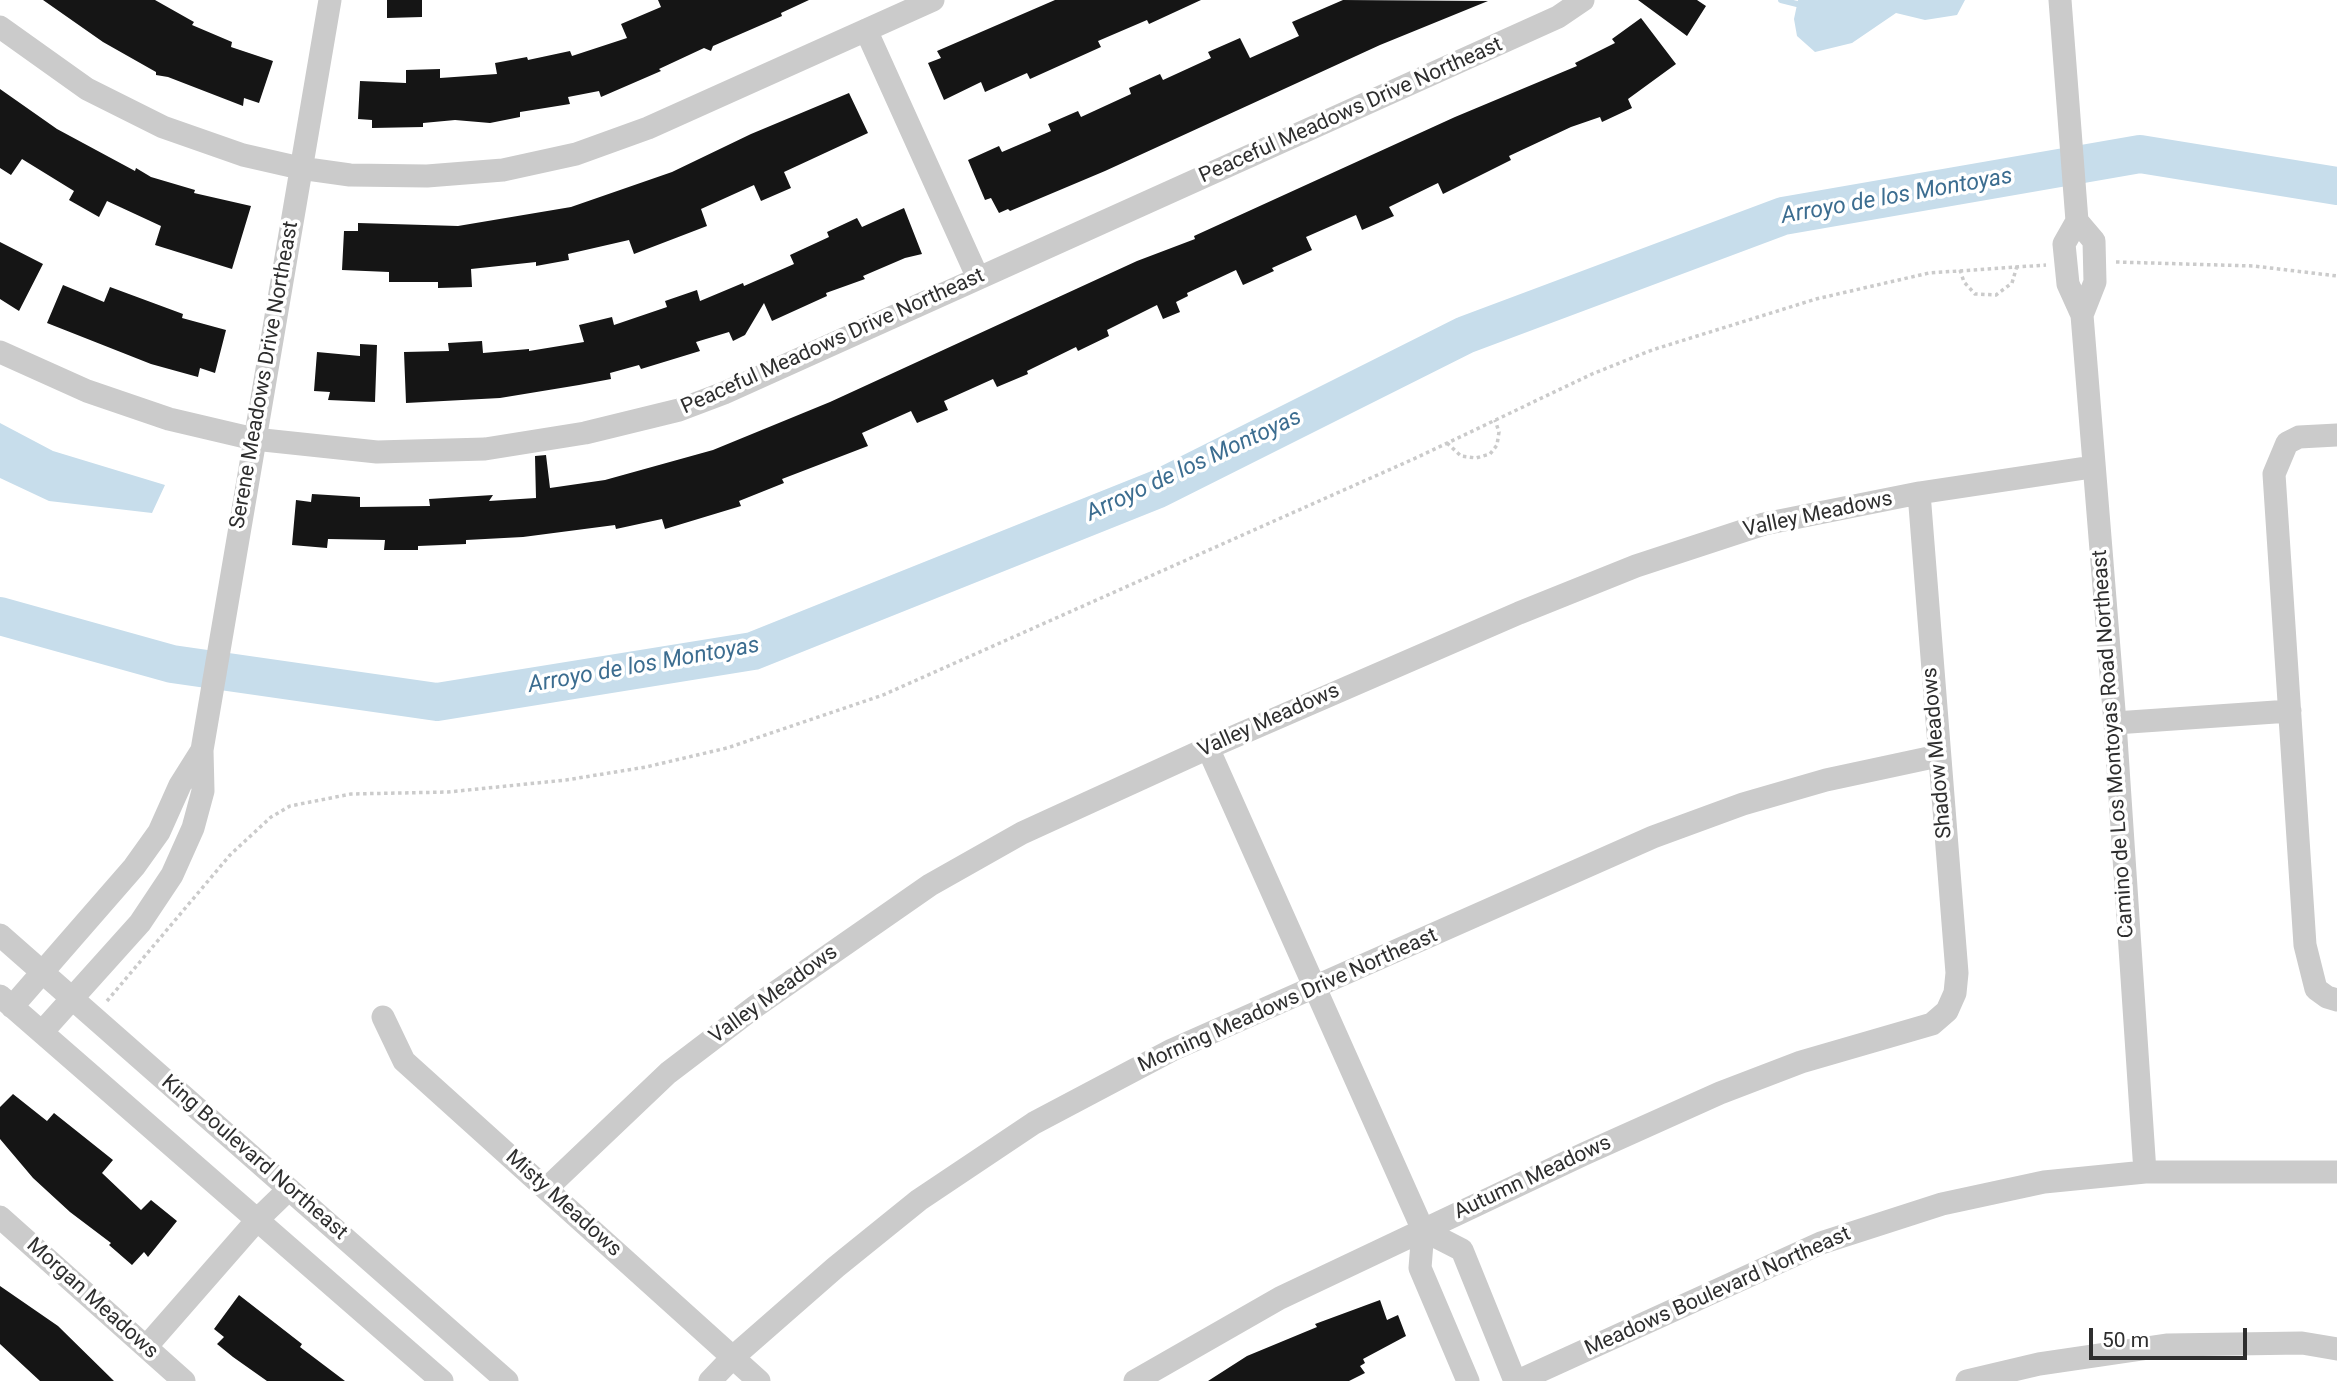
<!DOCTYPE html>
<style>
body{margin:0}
#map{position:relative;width:2337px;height:1381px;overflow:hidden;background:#fff;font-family:Roboto,sans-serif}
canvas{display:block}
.scale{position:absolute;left:2089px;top:1328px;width:158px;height:32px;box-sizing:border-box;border:4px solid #2e2e2e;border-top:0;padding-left:9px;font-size:21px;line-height:24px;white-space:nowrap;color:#2e2e2e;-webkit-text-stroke:5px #fff;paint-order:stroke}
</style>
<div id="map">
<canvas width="2337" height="1381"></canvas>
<div class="scale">50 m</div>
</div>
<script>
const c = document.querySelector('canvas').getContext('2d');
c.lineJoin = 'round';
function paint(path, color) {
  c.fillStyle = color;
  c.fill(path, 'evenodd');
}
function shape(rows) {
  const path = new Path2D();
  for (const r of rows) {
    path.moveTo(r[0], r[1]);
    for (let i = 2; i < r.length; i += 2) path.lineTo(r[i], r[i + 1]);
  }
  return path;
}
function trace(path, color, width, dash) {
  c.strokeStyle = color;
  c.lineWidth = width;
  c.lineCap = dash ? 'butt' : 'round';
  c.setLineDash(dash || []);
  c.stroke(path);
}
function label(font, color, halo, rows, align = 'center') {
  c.font = font + ' Roboto,sans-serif';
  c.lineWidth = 7;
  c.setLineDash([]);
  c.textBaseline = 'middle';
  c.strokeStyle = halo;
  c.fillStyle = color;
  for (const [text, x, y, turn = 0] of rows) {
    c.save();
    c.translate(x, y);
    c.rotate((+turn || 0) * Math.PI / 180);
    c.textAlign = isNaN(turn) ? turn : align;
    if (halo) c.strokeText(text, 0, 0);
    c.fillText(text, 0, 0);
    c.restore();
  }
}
paint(shape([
 [1798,0,1965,0,1957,15,1925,20,1896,13,1852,43,1815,52,1797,36,1794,19],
 [0,423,53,451,165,485,152,513,49,501,0,478]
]), '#c7ddeb');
trace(shape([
 [1781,0,1797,4]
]), '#c7ddeb', 6);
trace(shape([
 [0,616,172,664,437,702,753,651,1158,489,1465,335,1783,216,2140,154,2337,186]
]), '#c7ddeb', 38);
paint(shape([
 [43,0,155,0,194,22,192,25,232,42,231,47,273,61,259,103,244,98,243,106,168,77,156,75,156,72,103,42],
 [387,0,422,0,422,17,387,18],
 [658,0,809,0,781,13,782,16,713,46,711,51,704,48,659,69,661,71,601,97,599,91,568,97,570,104,520,112,520,117,490,123,455,120,423,123,423,127,372,128,372,120,358,119,360,81,406,83,406,70,440,69,440,78,497,74,495,63,527,57,528,60,570,51,572,56,627,38,621,24,661,7],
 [1055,0,1201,0,1149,24,1147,20,1098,41,1101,47,1030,79,1027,73,985,92,981,82,944,100,928,63,941,58,937,51],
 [1343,0,1488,1,1380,45,1105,171,1010,211,1008,209,999,213,991,198,985,200,968,160,999,146,1002,152,1051,131,1048,124,1078,111,1081,117,1131,94,1129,88,1160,74,1163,80,1211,58,1208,52,1240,38,1250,58,1299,36,1292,22],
 [1638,0,1697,0,1706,6,1687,36],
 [1641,18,1676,64,1628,99,1632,108,1602,122,1600,117,1571,127,1509,156,1511,160,1443,194,1438,183,1389,207,1394,216,1362,230,1356,215,1306,237,1312,250,1272,268,1274,271,1243,285,1236,270,1187,293,1188,296,1176,302,1180,312,1163,319,1157,305,1107,330,1109,336,1078,351,1076,347,1027,371,1028,374,997,387,993,379,944,401,948,410,917,423,911,411,862,433,868,446,782,479,784,483,739,501,741,506,665,529,662,519,616,529,615,525,523,537,466,540,466,544,418,546,418,550,384,550,385,540,328,539,327,548,292,545,296,500,311,502,312,494,360,497,360,507,430,506,429,499,493,495,489,501,536,498,535,456,546,455,550,488,605,480,713,450,830,402,1137,261,1195,239,1194,236,1455,117,1577,66,1575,63,1615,43,1612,39],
 [0,89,57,129,135,171,136,168,151,177,195,190,194,193,251,206,232,269,155,245,161,226,107,201,99,217,69,200,74,191,22,159,11,175,0,168],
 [849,93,868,133,784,172,791,188,761,201,754,185,701,209,707,226,634,254,629,240,568,254,569,260,536,266,536,262,471,269,472,287,438,288,438,282,389,282,389,272,342,270,344,231,358,231,358,223,458,226,571,207,672,172,751,134],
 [904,208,922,254,905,258,863,276,865,279,826,293,827,296,772,321,764,303,745,335,733,341,729,332,696,342,700,351,641,369,639,365,610,373,611,379,579,385,500,398,406,403,404,352,449,351,448,343,482,341,483,353,529,349,529,351,584,342,579,325,612,317,614,325,667,307,665,301,697,290,700,301,743,283,744,286,794,264,790,255,829,237,827,232,857,218,862,227],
 [0,242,43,264,19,311,0,299],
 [63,285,104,302,110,287,183,314,182,318,226,330,215,373,200,368,198,377,151,364,47,323],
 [360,344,377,345,375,402,328,400,330,392,314,391,317,352,360,356],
 [13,1094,47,1121,54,1113,113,1160,102,1173,141,1210,151,1200,177,1221,148,1257,144,1252,132,1265,109,1245,111,1243,70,1212,33,1178,0,1139,0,1107],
 [0,1286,58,1326,114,1381,40,1381,0,1344],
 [239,1295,302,1344,300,1347,345,1381,267,1381,233,1357,217,1344,224,1337,214,1329],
 [1380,1300,1387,1320,1398,1315,1406,1336,1363,1359,1365,1363,1360,1366,1365,1373,1349,1381,1208,1381,1247,1356,1317,1327,1315,1324]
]), '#151515');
trace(shape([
 [2116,262,2254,266,2337,276],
 [1960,270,1964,282,1975,294,1996,295,2012,283,2017,266],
 [1447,443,1461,456,1476,458,1490,454,1497,445,1499,432,1495,420],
 [107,1001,230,855,271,817,290,806,351,794,448,792,566,780,646,767,727,748,883,695,1418,457,1592,374,1652,350,1816,299,1929,273,2046,265]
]), '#cbcbcb', 3.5, [3.5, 3.5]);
trace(shape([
 [2060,0,2077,221,2064,244,2068,284,2082,315,2115,723,2145,1172],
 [0,27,87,89,163,127,243,155,300,168,350,175,427,176,503,170,576,154,648,128,933,0],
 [866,30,978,278],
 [2077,221,2094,241,2095,282,2082,315],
 [0,352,87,391,169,419,254,439,377,452,485,449,585,433,679,410,724,393,1558,17,1583,0],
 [2337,435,2299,437,2287,443,2274,474,2305,945,2316,989,2327,997,2337,1000],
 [2115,723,2290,711],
 [1208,748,1423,1230,1420,1268,1468,1381],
 [0,935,507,1381],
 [0,996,442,1381],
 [12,1007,134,867,159,832,180,785,202,750],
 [383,1017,404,1061,759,1381],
 [42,1032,140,923,172,875,193,828,203,791,202,750,330,0],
 [546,1189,668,1073,756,1006,930,885,1022,833,1208,748,1519,613,1636,566,1764,524,1919,493,2092,467],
 [0,1217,184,1381],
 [1423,1230,1462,1250,1515,1381],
 [146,1347,258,1219,289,1189],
 [710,1381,732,1358,836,1267,919,1200,1034,1123,1172,1050,1653,837,1743,804,1826,780,1938,756],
 [1135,1381,1280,1298,1584,1154,1720,1093,1801,1062,1932,1024,1947,1011,1955,993,1957,973,1919,493],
 [1518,1381,1821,1243,1942,1204,2044,1182,2145,1172,2337,1172],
 [1967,1381,2039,1364,2168,1345,2302,1343,2337,1349]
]), '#cbcbcb', 23);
label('21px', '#2e2e2e', '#fff', [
 ["Peaceful Meadows Drive Northeast",1351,111,-24],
 ["Peaceful Meadows Drive Northeast",833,342,-24],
 ["Serene Meadows Drive Northeast",265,375,-80],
 ["Valley Meadows",1818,515,-12],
 ["Valley Meadows",1269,721,-24],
 ["Camino de Los Montoyas Road Northeast",2114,744,-94],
 ["Shadow Meadows",1938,753,-95],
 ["Valley Meadows",774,995,-36],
 ["Morning Meadows Drive Northeast",1288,1001,-24],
 ["King Boulevard Northeast",254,1158,41],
 ["Autumn Meadows",1533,1178,-25],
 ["Misty Meadows",563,1204,42],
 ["Meadows Boulevard Northeast",1718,1292,-24],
 ["Morgan Meadows",92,1299,42]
]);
label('italic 23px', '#3c6d90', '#fff', [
 ["Arroyo de los Montoyas",1897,197,-10],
 ["Arroyo de los Montoyas",1194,466,-25],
 ["Arroyo de los Montoyas",644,666,-10]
]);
</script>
